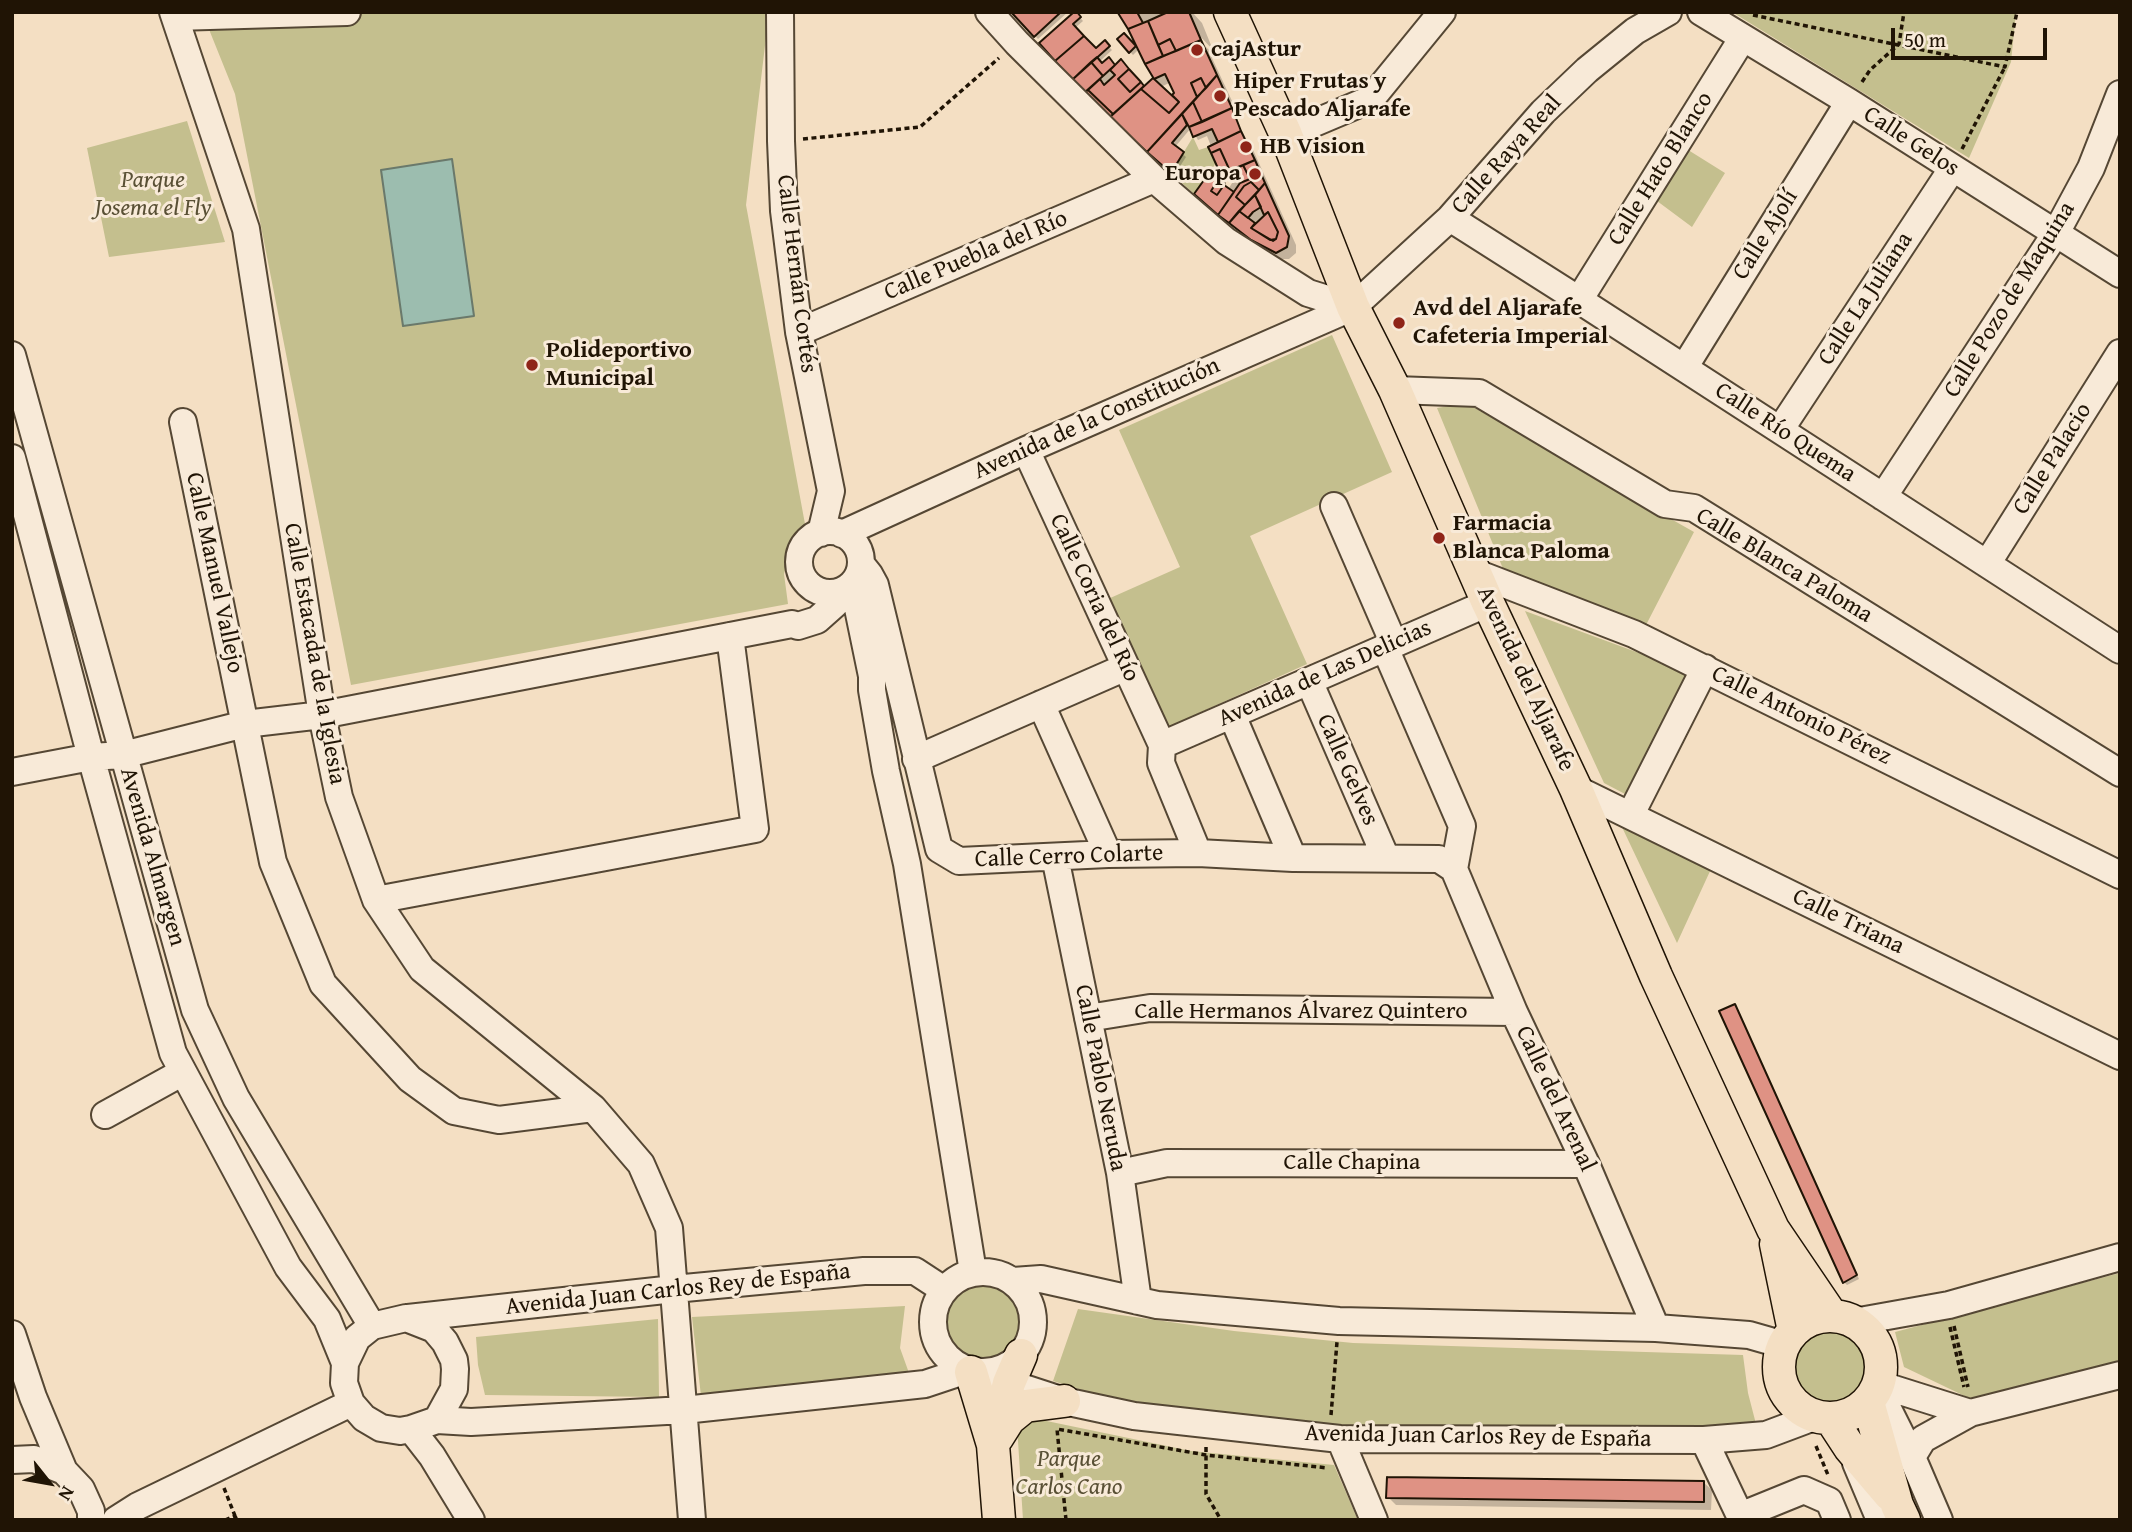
<!DOCTYPE html>
<meta charset="utf-8">
<style>
body{margin:0}
#map{position:relative;width:2132px;height:1532px;overflow:hidden;background:#f4dfc3;font-family:"Gentium Book Plus",serif}
canvas{display:block}
.frame{position:absolute;inset:0;border:14px solid #201405;pointer-events:none}
.north{position:absolute;left:14px;top:1448px;width:70px;height:70px;-webkit-text-stroke:5px #f8ead8;paint-order:stroke;rotate:121deg;font-size:19px;font-weight:700;line-height:28px;text-align:center;color:#201405}
.north::after{content:'';display:block;margin:auto;width:24px;height:32px;background:#201405;clip-path:polygon(50% 0,100% 100%,50% 72%,0 100%)}
.scale{position:absolute;left:1891px;top:28px;width:156px;height:32px;box-sizing:border-box;border:4px solid #201405;border-top:0;padding-left:9px;font-size:21px;line-height:24px;white-space:nowrap;color:#201405;-webkit-text-stroke:5px #f8ead8;paint-order:stroke}
</style>
<div id="map">
<canvas width="2132" height="1532"></canvas>
<div class="frame"></div>
<div class="north">N</div>
<div class="scale">50 m</div>
</div>
<script>
const c = document.querySelector('canvas').getContext('2d');
c.lineJoin = 'round';
function paint(path, color) {
  c.fillStyle = color;
  c.fill(path, 'evenodd');
}
function shape(rows) {
  const path = new Path2D();
  for (const r of rows) {
    if (r.length === 3) {
      path.moveTo(r[0] + r[2], r[1]);
      path.arc(r[0], r[1], r[2], 0, 2 * Math.PI);
      continue;
    }
    path.moveTo(r[0], r[1]);
    for (let i = 2; i < r.length; i += 2) path.lineTo(r[i], r[i + 1]);
  }
  return path;
}
function trace(path, color, width, dash) {
  c.strokeStyle = color;
  c.lineWidth = width;
  c.lineCap = dash ? 'butt' : 'round';
  c.setLineDash(dash || []);
  c.stroke(path);
}
function label(font, color, halo, rows, align = 'center') {
  c.font = font + ' "Gentium Book Plus",serif';
  c.lineWidth = 6;
  c.setLineDash([]);
  c.textBaseline = 'middle';
  c.strokeStyle = halo;
  c.fillStyle = color;
  for (const [text, x, y, turn = 0] of rows) {
    c.save();
    c.translate(x, y);
    c.rotate((+turn || 0) * Math.PI / 180);
    c.textAlign = isNaN(turn) ? turn : align;
    if (halo) c.strokeText(text, 0, 0);
    c.fillText(text, 0, 0);
    c.restore();
  }
}
paint(shape([
 [202,12,769,12,746,205,805,524,792,547,784,574,788,604,351,685,235,94],
 [1732,12,2016,12,2011,62,1969,158],
 [187,121,225,242,109,257,87,148],
 [1193,137,1199,150,1208,147,1216,163,1194,194,1171,173],
 [1685,148,1725,173,1692,227,1653,198],
 [1332,335,1392,472,1250,536,1307,664,1166,728,1108,599,1180,567,1119,430],
 [1466,403,1694,532,1646,625,1506,576,1437,408],
 [1525,611,1688,671,1625,794,1604,783],
 [1621,825,1711,869,1677,943],
 [2120,1273,2120,1362,1973,1400,1904,1367,1895,1332],
 [984,1322,39],
 [905,1306,900,1348,909,1373,701,1396,692,1317],
 [1078,1309,1234,1331,1353,1343,1743,1355,1748,1393,1756,1424,1650,1428,1341,1427,1133,1406,1053,1381],
 [658,1319,659,1397,485,1395,478,1365,476,1337],
 [1829,1367,40],
 [1037,1419,1191,1451,1334,1465,1358,1520,1023,1520,1017,1425]
]), '#c4bf8e');
const water = shape([
 [452,159,474,316,403,326,381,170,452,159]
]);
paint(water, '#9cbdaf');
trace(water, '#6a796b', 2);
paint(shape([
 [1013,12,1068,12,1038,39],
 [1120,12,1192,12,1202,23,1213,50,1199,35,1199,40,1216,57,1212,58,1239,116,1236,117,1244,137,1249,141,1296,245,1296,253,1289,259,1281,259,1261,247,1204,201,1219,183,1222,181,1229,188,1237,175,1235,173,1226,177,1222,174,1207,136,1198,140,1191,128,1175,147,1186,157,1175,174,1115,121,1085,92,1042,43,1076,13,1083,21,1075,28,1096,51,1105,43,1112,50,1099,62,1102,65,1108,60,1116,67,1135,78,1145,89,1156,78,1146,63,1130,28],
 [1171,82,1176,93,1172,98,1161,87],
 [1124,35,1138,50,1133,55,1119,40],
 [1734,1006,1738,1010,1859,1279,1847,1285,1844,1282],
 [1703,1482,1712,1490,1711,1510,1396,1505,1388,1497]
]), '#0003');
const building = shape([
 [1011,12,1061,12,1034,37,1011,12],
 [1074,12,1077,12,1081,17,1073,24,1084,36,1055,61,1039,43,1074,12],
 [1137,12,1143,23,1128,29,1118,13,1137,12],
 [1168,12,1189,12,1201,40,1176,51,1170,39,1158,45,1148,21,1168,12],
 [1148,21,1163,56,1145,64,1128,29,1148,21],
 [1124,33,1136,46,1129,53,1117,39,1124,33],
 [1084,36,1096,48,1105,40,1110,46,1072,80,1055,61,1084,36],
 [1170,39,1176,51,1163,56,1158,45,1170,39],
 [1201,40,1217,75,1206,88,1201,78,1191,83,1197,97,1147,152,1109,118,1141,89,1169,113,1179,102,1172,95,1174,93,1165,74,1154,79,1145,64,1201,40],
 [1097,57,1102,63,1109,57,1115,65,1103,76,1091,62,1097,57],
 [1121,59,1129,69,1118,79,1130,92,1141,82,1144,86,1113,114,1088,90,1100,79,1104,85,1115,75,1110,70,1121,59],
 [1091,62,1103,76,1084,93,1072,80,1091,62],
 [1129,69,1141,82,1130,92,1118,79,1129,69],
 [1217,75,1232,108,1202,122,1193,102,1217,75],
 [1153,78,1179,102,1169,113,1141,89,1153,78],
 [1201,78,1206,88,1197,97,1191,83,1201,78],
 [1088,90,1113,114,1109,118,1084,93,1088,90],
 [1193,102,1202,122,1189,127,1182,114,1193,102],
 [1232,108,1241,131,1218,142,1212,129,1193,137,1189,127,1232,108],
 [1182,114,1187,125,1172,143,1184,152,1171,173,1147,152,1182,114],
 [1241,131,1255,160,1230,171,1220,149,1211,153,1208,147,1241,131],
 [1220,149,1230,171,1221,175,1211,153,1220,149],
 [1255,160,1265,183,1259,190,1251,182,1244,186,1236,197,1245,205,1229,223,1218,215,1240,183,1250,179,1243,165,1255,160],
 [1243,165,1250,179,1240,183,1233,169,1243,165],
 [1209,173,1218,180,1211,191,1217,195,1224,185,1234,192,1218,215,1194,194,1209,173],
 [1222,179,1225,181,1224,185,1217,195,1211,191,1218,180,1222,179],
 [1251,182,1259,190,1245,205,1236,197,1244,186,1251,182],
 [1265,183,1289,236,1287,247,1276,253,1251,240,1229,223,1239,211,1255,223,1251,228,1270,240,1276,239,1278,232,1268,212,1264,215,1255,195,1265,183],
 [1255,195,1261,207,1253,212,1248,218,1239,211,1255,195],
 [1268,212,1278,232,1276,239,1273,241,1251,228,1268,212],
 [1735,1004,1857,1275,1843,1283,1719,1011,1735,1004],
 [1387,1477,1704,1481,1704,1502,1386,1498,1387,1477]
]);
paint(building, '#df9284');
trace(building, '#201405', 2);
const minor = shape([
 [173,12,246,229,322,715,339,797,376,900,422,969,593,1108,641,1164,669,1228,692,1520],
 [780,12,781,141,784,211,799,332,831,491,821,533],
 [989,12,1017,43,1154,179,1226,241,1308,293,1353,307],
 [1701,12,1849,102,2120,274],
 [175,17,347,12],
 [1286,135,1371,99,1442,12],
 [1450,218,1579,300,2120,650],
 [1579,300,1742,39],
 [799,332,1154,179],
 [12,355,195,1010,236,1098,372,1326],
 [1684,368,1849,102],
 [1395,390,1479,393,1665,504,1694,508,2120,773],
 [183,422,273,862,323,984,410,1079,454,1111,499,1120,593,1108],
 [1780,430,1952,169],
 [1026,450,1162,745,1161,763,1198,853],
 [12,458,91,757,173,1053,288,1267,327,1319,345,1363,344,1383,351,1403,364,1418,381,1428,400,1431,411,1429,437,1420,454,1389,455,1369,454,1360,445,1342,434,1329,406,1318,372,1326,357,1338,345,1363],
 [1883,497,2056,233,2091,168,2120,94],
 [1334,506,1394,644],
 [830,562,31],
 [842,534,1026,450,1353,307,1450,218,1543,112,1587,70,1635,31,1668,12],
 [861,564,869,574,875,585,939,849,959,861,1108,854,1198,853,1293,858,1439,859,1454,869],
 [1987,564,2120,353],
 [1476,573,1634,634,2120,875],
 [853,584,872,676,872,690,886,771,907,864,973,1272],
 [1385,648,1462,826,1454,869],
 [1309,681,1386,858],
 [1041,704,1108,854],
 [1232,715,1293,858],
 [1162,745,1488,603],
 [916,759,1126,667],
 [12,772,91,757,123,755,245,724,322,715,792,624,798,626,817,620,835,604],
 [1576,789,2120,1056],
 [1631,814,1705,668],
 [1055,857,1120,1173,1138,1301],
 [1454,869,1514,1012,1586,1164,1656,1328],
 [376,900,755,829,730,636],
 [1088,1018,1150,1008,1514,1012],
 [105,1115,183,1072],
 [1120,1173,1167,1163,1586,1164],
 [983,1322,50],
 [1013,1281,1041,1279,1157,1305,1339,1321,1656,1328,1749,1335,1784,1345],
 [408,1318,674,1289,864,1271,915,1271,944,1290],
 [1854,1322,1949,1305,2120,1257],
 [12,1334,33,1397,64,1471],
 [978,1373,1064,1401,1134,1416,1340,1439,1704,1440,1766,1435,1814,1417],
 [1878,1384,1970,1413,2120,1375],
 [1877,1387,1912,1457,1939,1520],
 [437,1420,471,1422,684,1410,925,1384,967,1370],
 [411,1429,432,1456,471,1520],
 [1340,1439,1374,1520],
 [1704,1440,1742,1520],
 [1912,1457,1923,1439,1970,1413],
 [12,1460,34,1459,64,1471,81,1489,91,1511,91,1520],
 [1856,1463,1880,1520],
 [1740,1516,1804,1490,1829,1501,1837,1520],
 [116,1520,138,1506,351,1403]
]);
const major = shape([
 [1230,12,1286,135,1353,307,1395,390,1488,603,1576,789,1656,976,1773,1229,1832,1316],
 [1776,1244,1794,1331],
 [1830,1367,51],
 [971,1372,993,1445,999,1520],
 [1868,1402,1897,1505,1904,1520],
 [1831,1419,1850,1448,1890,1495],
 [997,1438,1009,1419,1025,1406,1064,1401],
 [993,1444,1009,1383,1021,1355]
]);
trace(minor, '#554734', 30);
trace(major, '#201405', 35);
trace(shape([
 [1753,15,2005,67,2017,12],
 [1862,82,1870,70,1899,44,1904,12],
 [803,139,920,127,999,58],
 [1962,149,2005,67],
 [1954,1326,1968,1387],
 [1950,1327,1964,1387],
 [1331,1415,1337,1342],
 [1816,1446,1828,1475],
 [1206,1447,1206,1494,1221,1520],
 [224,1488,235,1516],
 [225,1520,235,1516,237,1520],
 [1066,1520,1057,1429,1206,1455,1328,1468]
]), '#201405', 3.5, [5, 3.5]);
trace(minor, '#f8ead8', 26);
trace(major, '#f4dfc3', 32);
for (const [x, y, r, color] of [
 [1197,50,7,"#8f2418"],
 [1220,96,7,"#8f2418"],
 [1246,147,7,"#8f2418"],
 [1255,174,7,"#8f2418"],
 [1399,323,7,"#8f2418"],
 [532,365,7,"#8f2418"],
 [1439,538,7,"#8f2418"]
]) {
  const dot = new Path2D();
  dot.arc(x, y, r, 0, 2 * Math.PI);
  c.fillStyle = color;
  c.fill(dot);
  trace(dot, '#f8ead8', 2.5);
}
label('bold 24px', '#201405', '#f8ead8', [
 ["cajAstur",1211,50],
 ["Hiper Frutas y",1234,82],
 ["Pescado Aljarafe",1234,110],
 ["HB Vision",1260,147],
 ["Europa",1241,174,"right"],
 ["Avd del Aljarafe",1413,309],
 ["Cafeteria Imperial",1413,337],
 ["Polideportivo",546,351],
 ["Municipal",546,379],
 ["Farmacia",1453,524],
 ["Blanca Paloma",1453,552]
], 'left');
label('24px', '#201405', '#f8ead8', [
 ["Calle Gelos",1911,142,33],
 ["Calle Raya Real",1507,155,-48],
 ["Calle Hato Blanco",1661,169,-58],
 ["Calle Ajolí",1766,235,-58],
 ["Calle Puebla del Río",976,256,-23],
 ["Calle Hernán Cortés",796,274,83],
 ["Calle La Juliana",1866,299,-57],
 ["Calle Pozo de Maquina",2010,300,-58],
 ["Avenida de la Constitución",1097,419,-24],
 ["Calle Río Quema",1785,433,33],
 ["Calle Palacio",2053,459,-58],
 ["Calle Blanca Paloma",1784,566,31],
 ["Calle Manuel Vallejo",214,573,78],
 ["Calle Coria del Río",1094,598,65],
 ["Calle Estacada de la Iglesia",314,654,80],
 ["Avenida de Las Delicias",1325,674,-24],
 ["Avenida del Aljarafe",1525,679,65],
 ["Calle Antonio Pérez",1801,716,26],
 ["Calle Gelves",1347,770,66],
 ["Avenida Almargen",152,857,74],
 ["Calle Cerro Colarte",1069,857,-2],
 ["Calle Triana",1848,922,26],
 ["Calle Hermanos Álvarez Quintero",1301,1012],
 ["Calle Pablo Neruda",1100,1078,79],
 ["Calle del Arenal",1555,1099,65],
 ["Calle Chapina",1352,1163],
 ["Avenida Juan Carlos Rey de España",678,1290,-6],
 ["Avenida Juan Carlos Rey de España",1478,1437,1]
]);
label('italic 24px', '#595035', '#f8ead8', [
 ["Parque",153,181],
 ["Josema el Fly",153,209],
 ["Parque",1069,1460],
 ["Carlos Cano",1069,1488]
]);
</script>
